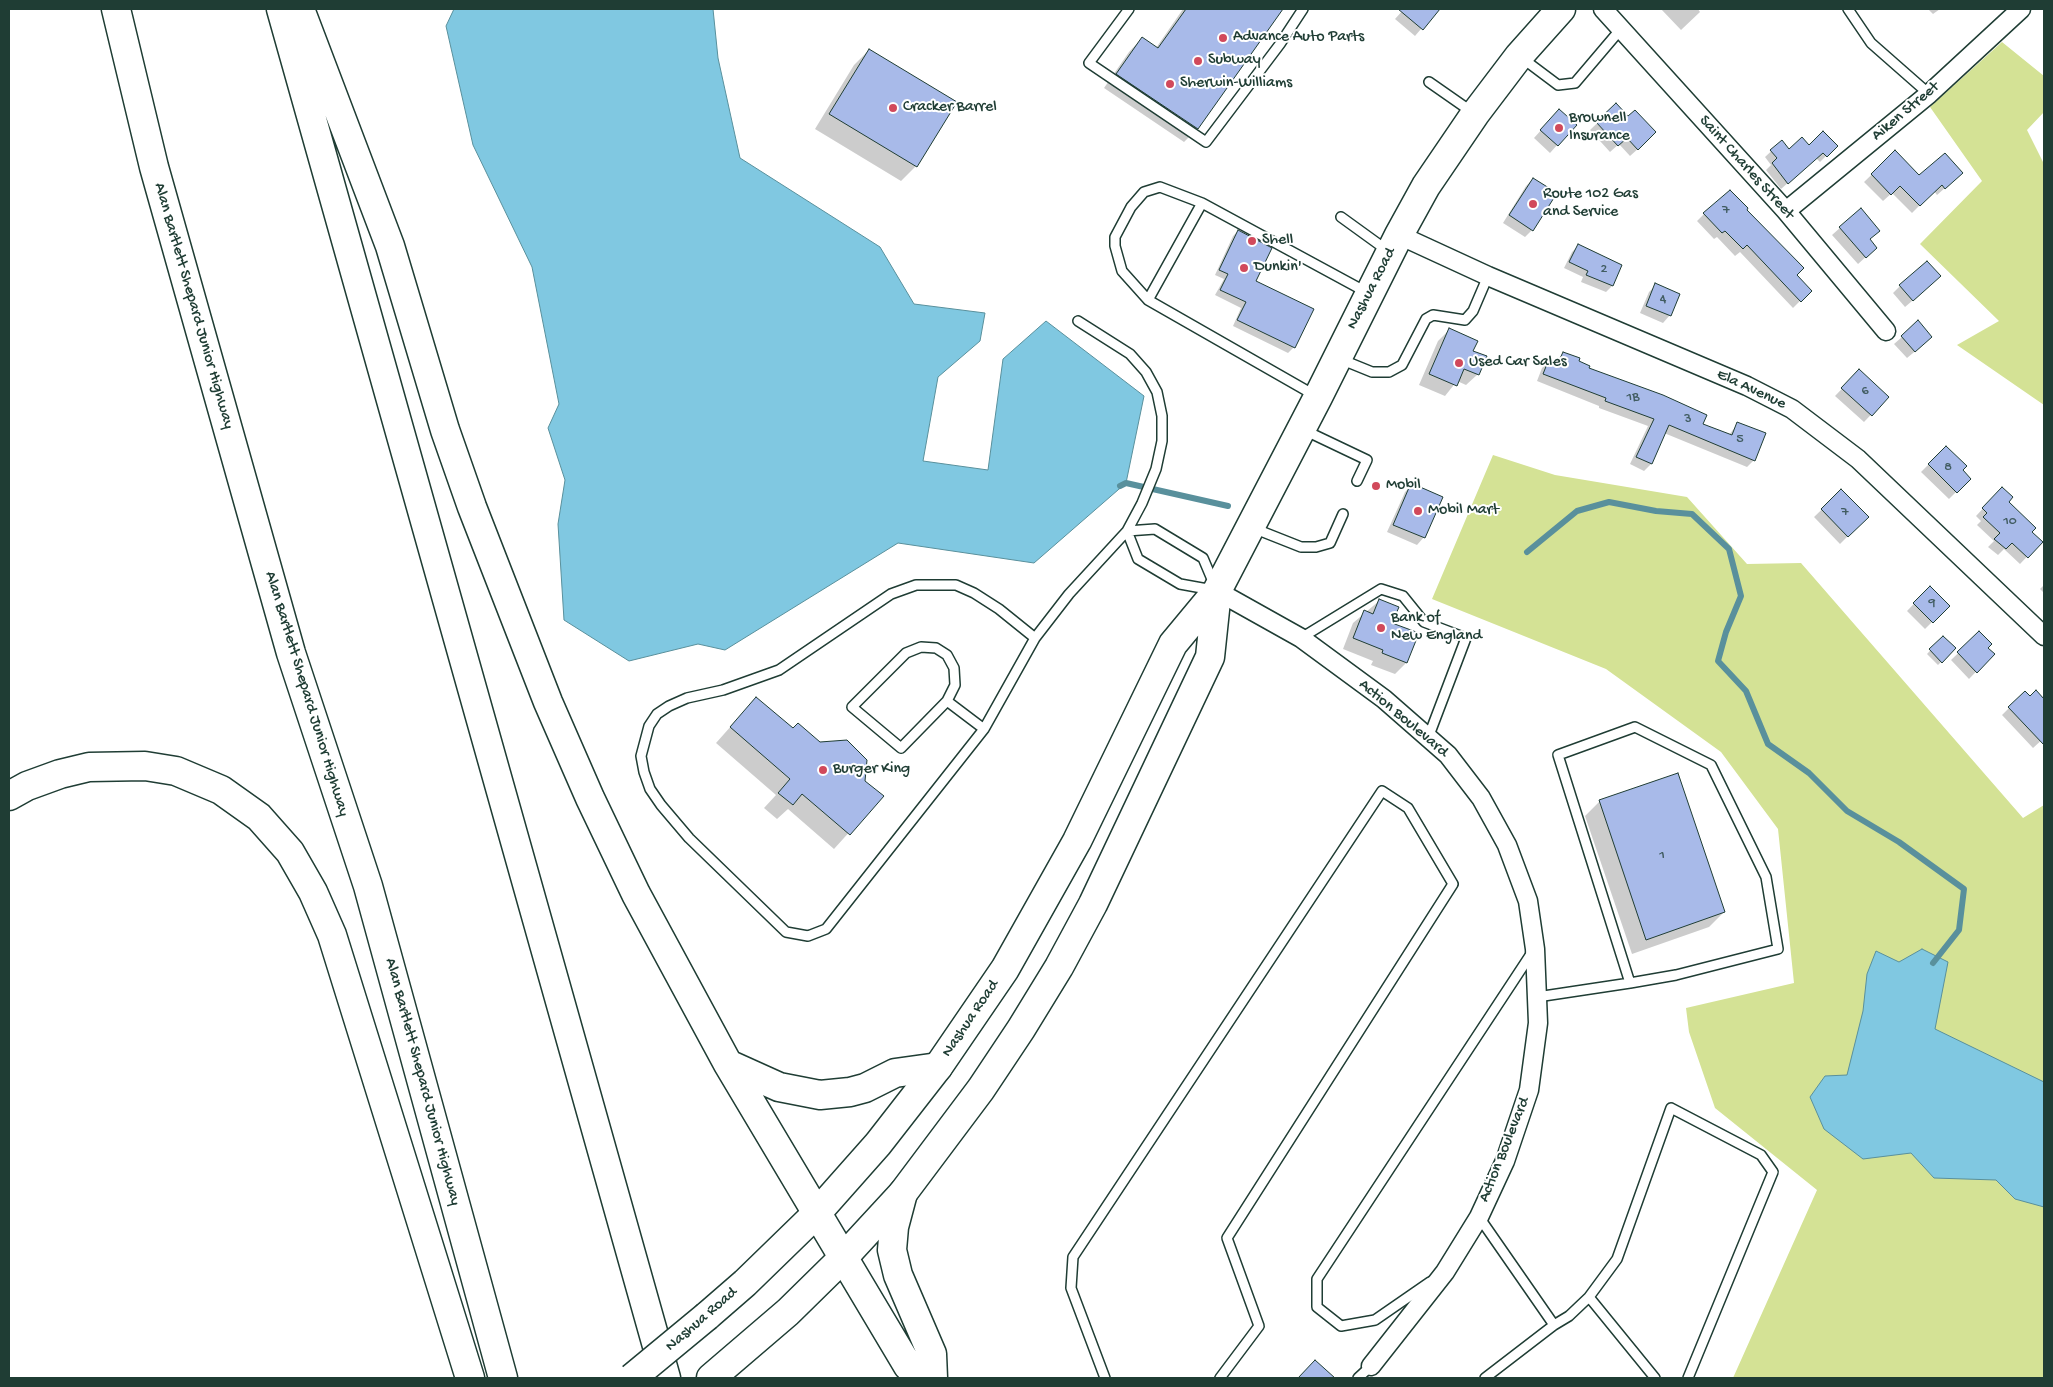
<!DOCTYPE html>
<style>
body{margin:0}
#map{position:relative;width:2053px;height:1387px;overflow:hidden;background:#fff;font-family:"Gochi Hand",sans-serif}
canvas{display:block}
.frame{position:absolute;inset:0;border:10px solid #1f3d34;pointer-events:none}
</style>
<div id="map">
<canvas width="2053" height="1387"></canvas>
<div class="frame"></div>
</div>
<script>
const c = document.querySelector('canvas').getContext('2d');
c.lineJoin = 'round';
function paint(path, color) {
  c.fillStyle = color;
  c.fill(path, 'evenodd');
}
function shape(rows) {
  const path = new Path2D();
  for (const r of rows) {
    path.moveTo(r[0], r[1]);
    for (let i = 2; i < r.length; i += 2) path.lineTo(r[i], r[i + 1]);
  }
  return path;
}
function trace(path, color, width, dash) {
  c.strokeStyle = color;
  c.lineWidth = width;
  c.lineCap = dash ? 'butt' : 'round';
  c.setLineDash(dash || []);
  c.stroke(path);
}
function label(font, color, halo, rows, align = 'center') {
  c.font = font + ' "Gochi Hand",sans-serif';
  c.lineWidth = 4;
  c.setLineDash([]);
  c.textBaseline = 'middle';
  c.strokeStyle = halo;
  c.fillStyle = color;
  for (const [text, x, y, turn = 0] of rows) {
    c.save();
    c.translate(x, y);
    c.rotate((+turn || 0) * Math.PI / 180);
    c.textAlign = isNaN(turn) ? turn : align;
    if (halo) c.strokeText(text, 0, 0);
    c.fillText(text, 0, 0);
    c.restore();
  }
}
paint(shape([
 [2002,42,2044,76,2044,112,2027,130,2044,164,2044,405,1957,345,1999,321,1920,244,1982,181,1930,107],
 [1493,455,1555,475,1687,497,1747,564,1801,563,2023,818,2044,805,2044,1378,1733,1378,1817,1190,1715,1108,1689,1032,1686,1008,1794,983,1778,829,1721,752,1606,669,1432,599]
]), '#d4e295');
const water = shape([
 [454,9,713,9,718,58,740,158,880,247,914,304,985,313,980,341,938,377,923,461,988,470,1003,359,1046,321,1144,396,1126,483,1034,563,898,543,725,650,698,644,629,661,564,620,558,524,565,480,548,428,559,404,532,267,473,145,446,26,454,9],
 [1922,949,1948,962,1935,1029,2044,1082,2044,1207,2015,1199,1996,1180,1934,1178,1911,1153,1863,1159,1824,1129,1810,1097,1825,1076,1847,1075,1863,1011,1867,974,1876,951,1899,962,1922,949]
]);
paint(water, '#80c8e1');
trace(water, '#59909c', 1);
paint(shape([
 [1183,9,1282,9,1197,129,1184,142,1104,88,1129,52,1142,38,1156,48],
 [1404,9,1438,9,1415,36,1395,19],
 [1661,9,1698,9,1700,12,1681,30],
 [1928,9,1940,9,1933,14],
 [869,50,955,102,916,166,901,181,815,129,854,65],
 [1616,105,1648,140,1630,156,1619,144,1610,152,1590,130],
 [1552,118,1575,125,1550,153,1534,138],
 [1781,142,1789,150,1809,146,1836,146,1820,162,1816,158,1781,189,1766,170,1771,165,1765,157],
 [1895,152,1919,177,1954,180,1937,195,1934,191,1912,213,1892,193,1883,201,1864,182],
 [1533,179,1532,230,1525,237,1503,223,1526,186],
 [1745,210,1810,291,1793,308,1740,252,1735,256,1717,237,1714,239,1697,221,1704,214],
 [1860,210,1869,240,1868,255,1858,264,1832,235],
 [1238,231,1255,281,1312,309,1294,347,1288,353,1233,326,1241,308,1215,295,1224,279,1215,275,1233,236],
 [1578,246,1621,265,1612,286,1606,292,1581,282,1583,277,1564,268,1572,252],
 [1932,284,1905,307,1893,293,1900,286],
 [1656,285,1670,315,1663,323,1640,313,1649,292],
 [1449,330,1472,351,1478,374,1466,385,1457,381,1445,396,1419,385,1438,341],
 [1902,337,1924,344,1907,358,1894,344],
 [1563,353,1588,369,1702,425,1729,435,1738,423,1754,460,1747,467,1664,433,1651,464,1644,471,1630,464,1648,426,1599,408,1599,406,1537,381,1542,368,1549,361,1555,363],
 [1859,371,1888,397,1864,422,1835,396],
 [1946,447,1969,479,1949,499,1921,472],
 [1412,485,1424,537,1417,545,1387,532,1405,492],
 [2002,488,2007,502,2041,542,2020,564,2004,549,1998,555,1988,547,1994,541,1977,525,1981,521,1976,516],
 [1841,491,1867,517,1840,544,1814,517],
 [2044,585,2044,593,2040,589],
 [1930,587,1948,606,1925,629,1907,611],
 [1379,601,1391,623,1417,634,1406,663,1395,674,1371,665,1373,661,1343,649,1353,623],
 [1943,637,1955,648,1938,665,1927,654],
 [1972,640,1993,654,1969,679,1951,660],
 [2036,692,2044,701,2044,738,2033,748,2002,715,2009,708],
 [756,698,793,729,882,796,834,849,788,809,777,819,764,808,776,795,716,743],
 [1600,801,1724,912,1709,927,1632,954,1585,816]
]), '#0003');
trace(shape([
 [1120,486,1126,483,1228,506],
 [1527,552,1577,511,1609,502,1656,511,1692,514,1729,549,1741,596,1726,632,1718,661,1746,691,1768,744,1809,773,1847,811,1899,842,1964,889,1959,930,1933,963]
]), '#59909c', 6);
const building = shape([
 [1186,9,1283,9,1198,129,1116,74,1142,37,1158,48,1186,9],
 [1398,9,1440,9,1423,30,1398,9],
 [869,49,957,102,917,167,829,114,869,49],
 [1616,103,1628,116,1635,110,1656,132,1638,150,1627,138,1618,146,1596,122,1616,103],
 [1559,109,1577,125,1558,146,1540,130,1559,109],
 [1823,131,1838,146,1827,157,1823,153,1788,184,1772,163,1777,158,1770,150,1782,140,1789,149,1802,137,1809,145,1823,131],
 [1895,150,1919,175,1945,153,1963,173,1945,189,1942,185,1920,206,1900,186,1891,195,1871,174,1895,150],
 [1533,178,1557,193,1533,231,1509,215,1533,178],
 [1730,190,1748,208,1747,210,1804,268,1797,275,1812,291,1801,302,1747,245,1743,249,1725,231,1722,233,1703,213,1730,190],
 [1861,208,1880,231,1870,239,1877,248,1866,258,1839,227,1861,208],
 [1238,230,1272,248,1256,281,1314,309,1295,348,1237,320,1246,302,1220,290,1228,274,1219,270,1238,230],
 [1578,244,1622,265,1613,286,1586,275,1588,271,1569,262,1578,244],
 [1927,261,1941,276,1913,301,1899,285,1927,261],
 [1655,283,1680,294,1671,316,1646,306,1655,283],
 [1918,320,1932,337,1915,352,1901,336,1918,320],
 [1449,328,1478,341,1473,351,1487,356,1479,375,1464,369,1457,386,1429,374,1449,328],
 [1563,352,1580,358,1579,361,1590,366,1589,368,1663,395,1707,415,1703,424,1732,435,1737,422,1766,433,1755,461,1669,425,1652,464,1636,457,1654,419,1605,401,1606,398,1543,374,1549,359,1558,363,1563,352],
 [1859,369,1889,397,1872,416,1841,388,1859,369],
 [1946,446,1967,466,1963,470,1971,479,1957,493,1928,464,1946,446],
 [1411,483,1443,497,1425,538,1393,525,1411,483],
 [2002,487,2013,497,2009,502,2036,528,2032,532,2043,542,2028,558,2012,543,2006,549,1994,539,2000,533,1983,517,1987,513,1982,508,2002,487],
 [1841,489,1869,517,1848,537,1821,509,1841,489],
 [1930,586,1950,606,1933,623,1913,603,1930,586],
 [1379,599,1399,607,1392,623,1419,633,1407,663,1382,653,1383,650,1353,638,1364,610,1373,614,1379,599],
 [1979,631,1992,644,1988,648,1995,654,1977,673,1957,652,1979,631],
 [1943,636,1956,648,1942,663,1929,649,1943,636],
 [2036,690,2044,699,2044,745,2008,707,2025,691,2030,696,2036,690],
 [756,697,793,728,798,723,820,742,847,740,867,760,865,781,884,796,850,835,802,794,793,805,778,793,790,779,730,727,756,697],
 [1678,773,1725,912,1646,940,1599,800,1678,773],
 [1315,1360,1335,1378,1298,1378,1315,1360]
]);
paint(building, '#a8bae9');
trace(building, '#1f3d34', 1);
const service = shape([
 [1129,9,1089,63,1206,142,1280,44,1303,9],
 [1848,9,1871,43,1929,94],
 [1522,58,1558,85,1575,83,1620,30],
 [1429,82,1472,112],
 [1341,217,1388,251],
 [1148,300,1202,203],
 [1340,359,1372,372,1389,372,1402,365,1426,319,1433,315,1465,320,1473,311,1488,276],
 [1316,396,1148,300,1122,271,1115,246,1115,237,1131,207,1144,192,1160,187,1202,203,1368,293],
 [1304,430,1367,460,1357,481],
 [1253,528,1301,547,1316,547,1330,543,1343,514],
 [1127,531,1155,529,1203,558,1214,584],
 [1127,531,1138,559,1180,584,1213,590],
 [1035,638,999,609,974,593,956,585,916,585,891,594,779,670,723,690,687,698,669,706,657,714,649,726,641,756,644,772,650,789,661,805,689,838,786,932,808,936,826,929,984,729,1035,638,1069,594,1127,531,1142,503,1156,469,1162,441,1162,416,1157,392,1146,372,1130,354,1078,321],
 [1301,638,1381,589,1403,596,1424,622,1466,638,1428,738],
 [947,701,901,748,852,707,906,653,921,647,936,648,947,655,954,668,955,685,947,701,984,729],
 [1537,997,1630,983,1676,975,1778,949,1766,877,1711,765,1635,727,1558,755,1630,983],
 [1479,1217,1554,1325,1569,1316,1589,1297,1617,1259,1671,1108,1761,1155,1773,1172,1688,1378],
 [1430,1282,1375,1320,1341,1326,1317,1307,1317,1279,1533,951],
 [1589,1297,1655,1378],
 [1105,1378,1071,1288,1073,1257,1382,791,1408,808,1453,884,1227,1238,1259,1326,1220,1378],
 [1358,1378,1371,1366],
 [1485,1378,1554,1325]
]);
const minor = shape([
 [1603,9,1786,211,1886,331],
 [1786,211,1929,94,2021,9],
 [1399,235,1488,276,1747,386,1792,409,1858,459,2044,636],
 [1217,591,1301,638,1384,699,1448,755,1481,798,1507,845,1528,901,1535,949,1538,1023,1529,1090,1505,1161,1479,1217,1445,1272,1371,1366]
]);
const primary = shape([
 [707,1316,745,1283,816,1214,878,1144,938,1067,1005,969,1077,841,1173,644,1217,591,1318,397,1399,235,1426,186,1475,114,1519,56,1561,9],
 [711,1378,788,1312,843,1258,903,1193,981,1089,1021,1029,1059,967,1093,904,1210,657,1217,591]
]);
const motorway = shape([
 [116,9,154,167,291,653,368,886,503,1378],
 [281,9,666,1378],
 [300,9,390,246,445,430,472,507,548,702,590,798,636,894,728,1064,908,1366,923,1378],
 [9,796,27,786,60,774,89,767,145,766,176,771,221,790,259,817,290,852,313,892,332,935,470,1378],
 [728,1064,779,1087,820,1095,850,1092,865,1088,895,1073,938,1067],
 [903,1193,894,1227,892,1250,898,1275,932,1354,933,1378]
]);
trace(service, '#1f3d34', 12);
trace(minor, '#1f3d34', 21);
trace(primary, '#1f3d34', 31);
trace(motorway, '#1f3d34', 31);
trace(service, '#fff', 9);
trace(minor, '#fff', 18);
trace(primary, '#fff', 28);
trace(motorway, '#fff', 28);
const primaryBridge = shape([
 [632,1378,707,1316]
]);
trace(primaryBridge, '#1f3d34', 31, []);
trace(primaryBridge, '#fff', 28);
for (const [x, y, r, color] of [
 [1223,38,5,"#d1495b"],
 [1198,61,5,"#d1495b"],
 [1170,84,5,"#d1495b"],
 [893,108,5,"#d1495b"],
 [1559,128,5,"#d1495b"],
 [1533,204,5,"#d1495b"],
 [1252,241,5,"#d1495b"],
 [1244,268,5,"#d1495b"],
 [1459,363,5,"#d1495b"],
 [1376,486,5,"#d1495b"],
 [1418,511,5,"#d1495b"],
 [1381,628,5,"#d1495b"],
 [823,770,5,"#d1495b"]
]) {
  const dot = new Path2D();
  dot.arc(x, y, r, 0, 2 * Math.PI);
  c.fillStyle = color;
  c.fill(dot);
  trace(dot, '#fff', 2);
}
label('14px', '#415c61', null, [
 ["7",1726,211],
 ["2",1604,270],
 ["4",1663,300],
 ["6",1865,392],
 ["1B",1633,398],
 ["3",1688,420],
 ["5",1740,440],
 ["8",1948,468],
 ["7",1845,513],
 ["10",2010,522],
 ["9",1932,604],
 ["1",1662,856]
]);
label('16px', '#1f3d34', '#fff', [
 ["Advance Auto Parts",1233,38],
 ["Subway",1208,61],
 ["Sherwin-Williams",1180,84],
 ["Cracker Barrel",903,108],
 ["Brownell",1569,119],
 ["Insurance",1569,137],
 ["Route 102 Gas",1543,195],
 ["and Service",1543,213],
 ["Shell",1262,241],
 ["Dunkin'",1254,268],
 ["Used Car Sales",1469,363],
 ["Mobil",1386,486],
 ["Mobil Mart",1428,511],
 ["Bank of",1391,619],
 ["New England",1391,637],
 ["Burger King",833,770]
], 'left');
label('16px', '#1f3d34', '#fff', [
 ["Aiken Street",1906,112,-40],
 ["Saint Charles Street",1746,168,48],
 ["Nashua Road",1372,289,-63],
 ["Alan Bartlett Shepard Junior Highway",193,306,74],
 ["Ela Avenue",1751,390,25],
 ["Alan Bartlett Shepard Junior Highway",306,694,73],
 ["Action Boulevard",1403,719,40],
 ["Nashua Road",971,1019,-56],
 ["Alan Bartlett Shepard Junior Highway",422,1082,75],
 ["Action Boulevard",1505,1150,-68],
 ["Nashua Road",702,1320,-41]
]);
</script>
